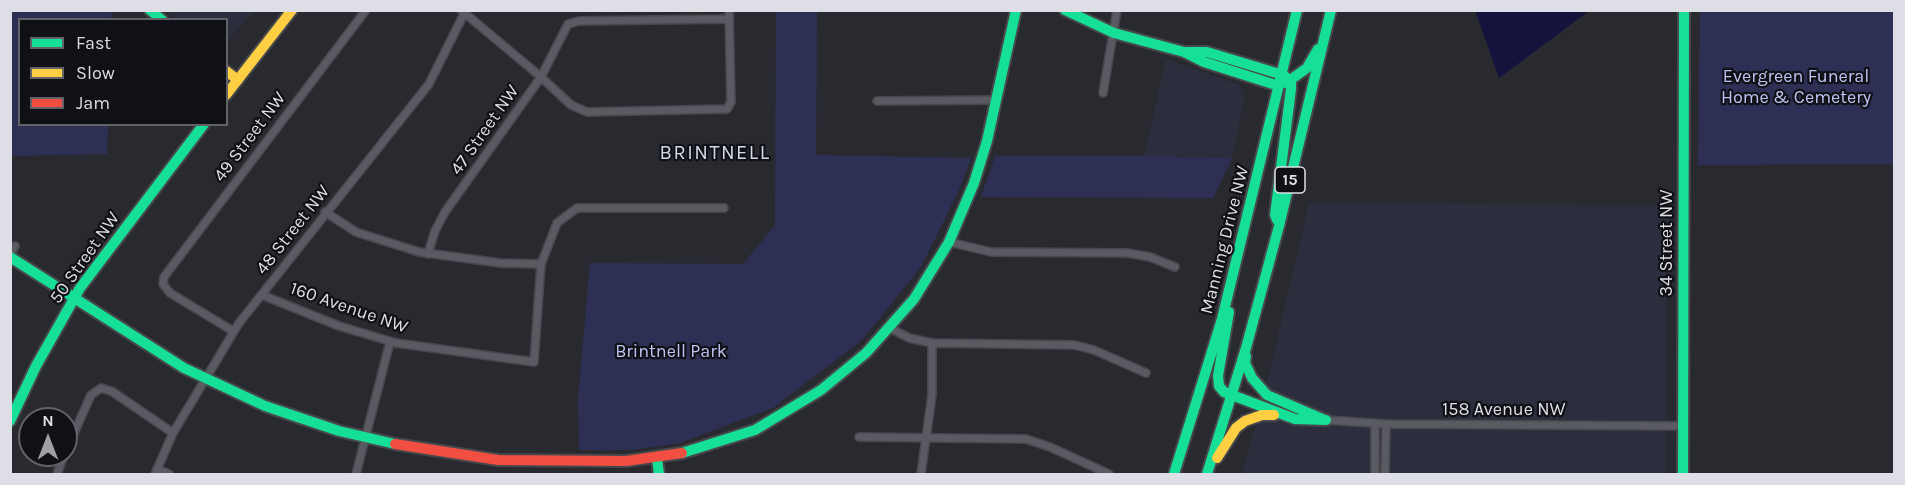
<!DOCTYPE html>
<style>
body{margin:0}
#map{position:relative;width:1905px;height:485px;overflow:hidden;background:#292a30;font-family:Karla,sans-serif}
canvas{display:block}
.frame{position:absolute;inset:0;border:12px solid #dedfe6;pointer-events:none}
.legend{position:absolute;left:18px;top:18px;width:210px;height:108px;box-sizing:border-box;background:#101116;border:2px solid #626369;margin:0;padding:8px 10px;list-style:none;font-size:18px;color:#dedfe6}
.legend li{display:flex;align-items:center;gap:12px;height:30px}
.legend b{width:30px;border:2px solid #626369}
.north{position:absolute;left:18px;top:407px;width:60px;height:60px;box-sizing:border-box;background:#101116;border:2px solid #626369;border-radius:50%;rotate:0deg;font-size:16px;font-weight:700;line-height:24px;text-align:center;color:#dedfe6}
.north::after{content:'';display:block;margin:auto;width:21px;height:27px;background:#9fa0a6;clip-path:polygon(50% 0,100% 100%,50% 72%,0 100%)}
</style>
<div id="map">
<canvas width="1905" height="485"></canvas>
<div class="frame"></div>
<ul class="legend">
<li><b style="height:8px;background:#16e098"></b>Fast</li>
<li><b style="height:8px;background:#ffcf43"></b>Slow</li>
<li><b style="height:8px;background:#f24e42"></b>Jam</li>
</ul>
<div class="north">N</div>
</div>
<script>
const c = document.querySelector('canvas').getContext('2d');
c.lineJoin = 'round';
function paint(path, color) {
  c.fillStyle = color;
  c.fill(path, 'evenodd');
}
function shape(rows) {
  const path = new Path2D();
  for (const r of rows) {
    path.moveTo(r[0], r[1]);
    for (let i = 2; i < r.length; i += 2) path.lineTo(r[i], r[i + 1]);
  }
  return path;
}
function trace(path, color, width, dash) {
  c.strokeStyle = color;
  c.lineWidth = width;
  c.lineCap = dash ? 'butt' : 'round';
  c.setLineDash(dash || []);
  c.stroke(path);
}
function label(font, color, halo, rows, align = 'center') {
  c.font = font + ' Karla,sans-serif';
  c.lineWidth = 4.5;
  c.setLineDash([]);
  c.textBaseline = 'middle';
  c.strokeStyle = halo;
  c.fillStyle = color;
  for (const [text, x, y, turn = 0] of rows) {
    c.save();
    c.translate(x, y);
    c.rotate((+turn || 0) * Math.PI / 180);
    c.textAlign = isNaN(turn) ? turn : align;
    if (halo) c.strokeText(text, 0, 0);
    c.fillText(text, 0, 0);
    c.restore();
  }
}
paint(shape([
 [165,11,254,11,227,42,226,20,176,19],
 [1166,59,1240,85,1245,95,1232,158,1144,156],
 [1309,203,1667,205,1665,474,1242,474,1267,383]
]), '#2c2d3d');
paint(shape([
 [10,11,112,11,111,19,20,20,20,124,108,125,107,154,11,156],
 [776,11,817,11,816,155,971,158,959,190,921,267,862,340,773,408,680,443,632,450,579,450,578,399,590,263,743,264,775,225],
 [1700,11,1894,11,1894,164,1698,165],
 [995,156,1144,156,1232,158,1213,198,981,197]
]), '#2d3054');
paint(shape([
 [1475,10,1589,10,1589,11,1499,78]
]), '#15133d');
const street = shape([
 [461,10,541,77,571,105,587,112,727,109,731,102,729,10],
 [1103,93,1117,10],
 [877,101,996,100],
 [325,212,356,232,419,252,500,263,541,264],
 [949,242,991,252,1127,253,1150,257,1175,267],
 [10,254,15,246],
 [428,254,435,231,445,212,541,77,568,24,579,21,729,19],
 [262,295,339,326,396,343,534,362,541,264,557,223,577,208,724,208],
 [890,328,909,338,932,343,1074,345,1094,350,1146,373],
 [233,331,170,293,163,284,164,277,366,10],
 [1326,420,1386,424,1683,426],
 [859,437,1026,439,1050,447,1109,474],
 [66,451,91,395,101,388,113,392,173,433],
 [157,469,169,474],
 [57,474,64,455],
 [155,474,173,433,239,323,429,84,466,10],
 [356,474,390,342],
 [921,474,932,395,932,343],
 [1375,474,1375,424],
 [1385,474,1386,424]
]);
const fast = shape([
 [150,10,162,20],
 [1065,10,1114,33,1184,52,1204,62,1279,86],
 [1187,52,1207,52,1283,75],
 [1286,83,1307,68,1318,49],
 [1277,220,1275,215,1291,89,1291,81,1283,75],
 [10,257,184,368,265,406,339,431,395,444],
 [1229,312,1218,376,1219,386,1224,392,1295,419,1326,420],
 [1246,356,1245,363,1252,378,1267,395,1325,420],
 [10,421,36,366,80,288,204,124],
 [682,453,755,430,821,390,866,353,914,299,949,242,974,183,987,141,1016,10],
 [657,459,659,474],
 [1174,474,1222,319,1297,10],
 [1207,474,1246,348,1279,226,1331,10],
 [1683,474,1684,10]
]);
const slow = shape([
 [226,71,238,80],
 [226,95,292,10],
 [1217,458,1236,428,1245,421,1262,415,1274,415]
]);
const jam = shape([
 [395,444,498,460,626,461,682,453]
]);
trace(street, '#47484c', 10);
trace(fast, '#47484c', 14);
trace(slow, '#47484c', 14);
trace(jam, '#47484c', 14);
trace(street, '#595a62', 7);
trace(fast, '#16e098', 10);
trace(slow, '#ffcf43', 10);
trace(jam, '#f24e42', 10);
for (const [x, y, w] of [
 [1290,180,30]
]) {
  const box = new Path2D();
  box.roundRect(x - w / 2, y - 13, w, 26, 4.5);
  c.fillStyle = '#101116';
  c.fill(box);
  trace(box, '#dedfe6', 1.5);
}
label('bold 16px', '#dedfe6', null, [
 ["15",1290,180]
]);
label('18px', '#bdc4f4', '#101116', [
 ["Evergreen Funeral",1796,77],
 ["Home & Cemetery",1796,98],
 ["Brintnell Park",671,352]
]);
label('18px', '#dedfe6', '#101116', [
 ["47 Street NW",485,130,-55],
 ["49 Street NW",250,137,-53],
 ["48 Street NW",293,230,-52],
 ["Manning Drive NW",1225,240,-76],
 ["34 Street NW",1667,243,-90],
 ["50 Street NW",85,258,-55],
 ["160 Avenue NW",349,308,19],
 ["158 Avenue NW",1504,410]
]);
c.letterSpacing = '1.5px';
label('20px', '#d7d9e8', '#101116', [
 ["BRINTNELL",715,153]
]);
c.letterSpacing = '0px';
</script>
